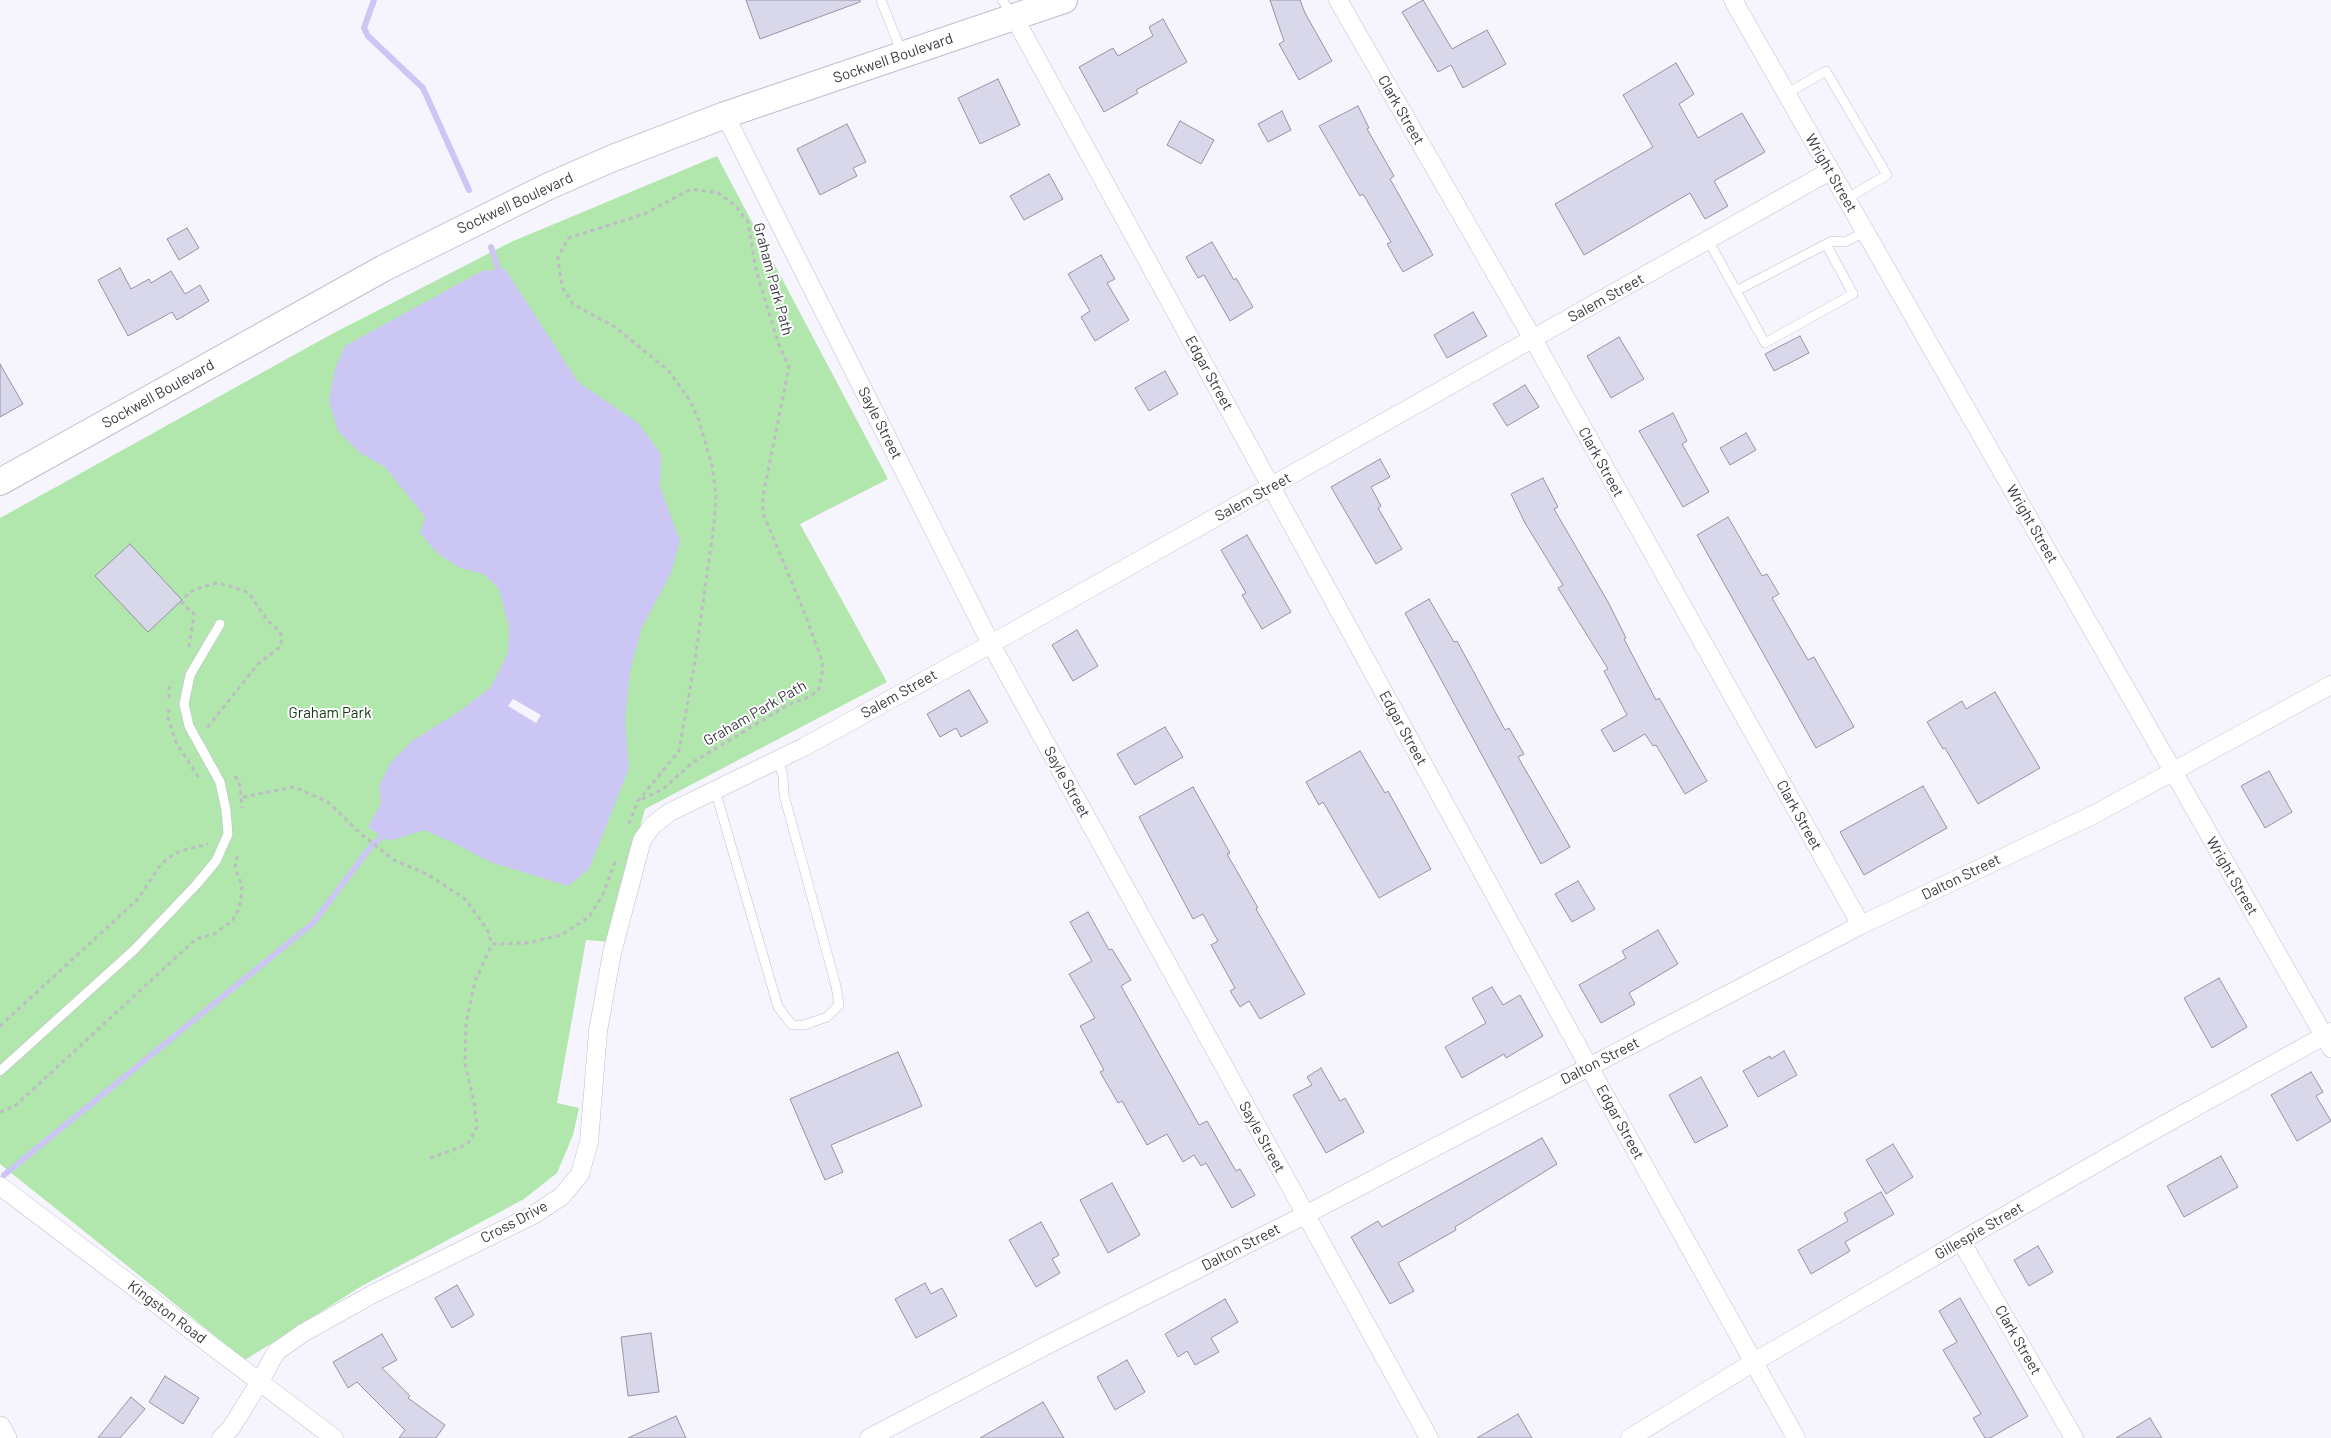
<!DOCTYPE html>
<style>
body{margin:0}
canvas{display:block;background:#f6f5fd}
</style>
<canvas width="2331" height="1438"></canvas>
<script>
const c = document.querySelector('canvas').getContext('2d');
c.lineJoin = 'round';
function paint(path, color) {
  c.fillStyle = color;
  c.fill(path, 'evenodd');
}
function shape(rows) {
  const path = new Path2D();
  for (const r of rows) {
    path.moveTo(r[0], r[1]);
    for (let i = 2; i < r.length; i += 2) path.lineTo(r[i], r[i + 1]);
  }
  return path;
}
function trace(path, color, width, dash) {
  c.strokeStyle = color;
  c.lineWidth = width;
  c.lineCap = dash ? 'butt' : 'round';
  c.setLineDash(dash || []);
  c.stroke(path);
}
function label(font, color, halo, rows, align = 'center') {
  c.font = font + ' Barlow,sans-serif';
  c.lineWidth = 4;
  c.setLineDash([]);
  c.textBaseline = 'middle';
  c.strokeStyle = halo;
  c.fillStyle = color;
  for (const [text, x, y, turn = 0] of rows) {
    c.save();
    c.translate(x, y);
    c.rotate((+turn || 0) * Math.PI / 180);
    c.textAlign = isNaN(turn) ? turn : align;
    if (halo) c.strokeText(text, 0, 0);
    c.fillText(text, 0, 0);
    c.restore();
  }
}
paint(shape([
 [717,156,888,479,800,524,887,682,645,809,609,942,586,940,557,1103,579,1108,573,1135,557,1173,524,1199,360,1287,245,1360,0,1164,0,518,330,335,511,242]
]), '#b1e6ad');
paint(shape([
 [505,269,578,382,638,423,661,454,660,487,680,541,671,573,642,627,630,671,625,720,629,768,589,869,568,886,490,862,454,843,424,830,389,841,368,827,381,803,379,786,391,762,412,741,460,711,491,687,508,653,509,627,499,589,484,574,460,568,437,553,420,533,425,517,385,467,360,453,338,431,329,400,335,369,345,346,482,271]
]), '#ccc6f5');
paint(shape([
 [513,699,541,715,536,723,508,706]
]), '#f6f5fd');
trace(shape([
 [374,0,364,28,368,36,423,88,469,190],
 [491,247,501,277],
 [4,1175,313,923,369,849,388,830]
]), '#ccc6f5', 6);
const building = shape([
 [746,0,860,0,860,2,760,39,746,0],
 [1270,0,1300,0,1305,13,1332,61,1299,80,1279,44,1284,41,1270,0],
 [1423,0,1452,49,1487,30,1506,64,1463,88,1451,65,1438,72,1402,12,1423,0],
 [1163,19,1187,62,1136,90,1138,93,1104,112,1079,67,1113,48,1118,56,1153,36,1149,27,1163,19],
 [1676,63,1694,94,1679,104,1698,138,1742,113,1765,152,1714,181,1728,206,1705,219,1690,193,1584,255,1555,204,1653,147,1623,95,1676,63],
 [998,79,1020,125,980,144,958,98,998,79],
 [1358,106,1369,128,1367,129,1394,176,1390,179,1433,255,1403,272,1387,244,1391,242,1363,194,1360,196,1319,126,1358,106],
 [1282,111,1291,130,1268,142,1258,124,1282,111],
 [1180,121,1214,140,1201,164,1167,145,1180,121],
 [847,124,866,162,853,168,857,176,820,195,797,149,847,124],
 [1049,174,1063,199,1024,220,1010,196,1049,174],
 [187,228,199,248,179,260,167,239,187,228],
 [1212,242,1234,280,1236,278,1253,307,1230,321,1204,275,1198,278,1186,257,1212,242],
 [1101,255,1115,279,1107,283,1129,320,1095,341,1081,317,1090,311,1068,274,1101,255],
 [120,268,131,289,149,279,151,283,171,271,185,294,200,285,209,301,177,320,172,312,128,336,98,280,120,268],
 [1473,312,1487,336,1447,358,1434,335,1473,312],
 [1800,336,1809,353,1774,371,1765,354,1800,336],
 [1619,337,1644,379,1611,398,1587,356,1619,337],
 [0,364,23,404,0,417,0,364],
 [1165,371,1178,394,1149,411,1135,388,1165,371],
 [1525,385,1539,407,1507,426,1493,404,1525,385],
 [1673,413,1687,441,1682,444,1709,492,1683,507,1639,431,1673,413],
 [1746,433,1756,450,1730,465,1720,448,1746,433],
 [1380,459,1390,477,1371,487,1381,506,1378,508,1402,549,1376,564,1331,487,1380,459],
 [1543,478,1558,507,1554,509,1608,602,1626,638,1624,639,1656,700,1659,698,1707,781,1685,794,1656,745,1653,746,1645,734,1614,752,1601,730,1627,715,1604,671,1608,669,1558,588,1563,585,1525,523,1511,494,1543,478],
 [1728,517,1762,576,1767,574,1779,594,1772,598,1808,660,1814,657,1854,727,1816,748,1697,535,1728,517],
 [1247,535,1291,612,1262,629,1242,595,1246,593,1221,550,1247,535],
 [130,544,182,600,148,632,95,576,130,544],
 [1429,599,1454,642,1457,641,1505,730,1509,728,1524,754,1518,757,1570,847,1541,864,1405,613,1429,599],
 [1077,630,1098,666,1073,681,1052,645,1077,630],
 [969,690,988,722,961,737,956,728,940,737,927,714,969,690],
 [1995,692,2040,768,1978,804,1945,748,1943,749,1927,722,1962,701,1966,709,1995,692],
 [1165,727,1183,757,1135,785,1117,754,1165,727],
 [1360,751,1385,793,1388,791,1431,869,1379,898,1323,802,1319,805,1306,782,1360,751],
 [2269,771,2292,812,2265,828,2241,786,2269,771],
 [1923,786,1947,828,1864,875,1840,832,1923,786],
 [1193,787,1230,853,1227,854,1258,908,1256,909,1305,994,1260,1019,1249,1001,1240,1007,1230,991,1235,988,1211,945,1218,941,1203,914,1193,919,1139,817,1193,787],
 [1578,881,1595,909,1572,922,1555,894,1578,881],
 [1088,912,1109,950,1112,949,1131,980,1121,986,1199,1125,1207,1121,1236,1171,1240,1169,1255,1195,1232,1208,1206,1163,1201,1166,1194,1155,1183,1162,1167,1134,1147,1145,1122,1101,1118,1103,1100,1072,1104,1070,1080,1026,1095,1018,1069,974,1092,961,1070,922,1088,912],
 [1658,930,1678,964,1629,993,1635,1004,1601,1023,1579,985,1626,958,1622,951,1658,930],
 [2219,978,2247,1027,2212,1048,2184,998,2219,978],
 [1492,987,1503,1005,1520,995,1543,1036,1506,1058,1504,1054,1462,1078,1445,1047,1486,1023,1472,998,1492,987],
 [1784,1051,1797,1075,1758,1097,1743,1071,1770,1056,1771,1059,1784,1051],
 [898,1052,922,1106,831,1145,843,1172,825,1180,790,1099,898,1052],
 [1321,1068,1340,1101,1345,1098,1364,1132,1326,1153,1293,1095,1312,1085,1307,1077,1321,1068],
 [2311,1072,2323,1092,2316,1096,2331,1121,2297,1141,2271,1095,2311,1072],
 [1701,1077,1728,1126,1695,1143,1669,1095,1701,1077],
 [1542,1138,1557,1164,1455,1227,1456,1230,1398,1263,1414,1291,1390,1304,1351,1237,1378,1221,1382,1227,1542,1138],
 [1893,1144,1913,1177,1886,1194,1866,1160,1893,1144],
 [2221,1156,2238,1187,2184,1217,2167,1186,2221,1156],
 [1112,1183,1140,1235,1108,1253,1080,1200,1112,1183],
 [1881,1192,1894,1214,1845,1242,1850,1251,1811,1274,1798,1250,1848,1221,1844,1213,1881,1192],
 [1041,1222,1059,1255,1052,1259,1060,1273,1036,1287,1009,1240,1041,1222],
 [2038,1246,2053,1272,2029,1286,2014,1260,2038,1246],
 [925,1283,931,1294,942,1288,957,1316,916,1338,895,1299,925,1283],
 [457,1285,474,1315,452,1328,435,1298,457,1285],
 [1960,1298,2028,1416,1990,1438,1985,1438,1973,1418,1981,1414,1943,1350,1957,1342,1939,1311,1960,1298],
 [1225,1299,1238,1322,1211,1338,1219,1352,1195,1365,1187,1351,1178,1357,1165,1334,1225,1299],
 [651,1333,659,1392,628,1396,621,1337,651,1333],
 [382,1334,397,1360,382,1368,410,1396,408,1398,445,1425,436,1438,399,1438,405,1430,357,1382,348,1388,333,1362,382,1334],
 [1127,1360,1145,1392,1115,1410,1097,1377,1127,1360],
 [165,1376,199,1398,183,1424,149,1402,165,1376],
 [131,1397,145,1409,120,1438,98,1438,131,1397],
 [1043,1402,1064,1438,980,1438,1043,1402],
 [1518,1414,1532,1438,1477,1438,1518,1414],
 [676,1416,686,1438,628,1438,676,1416],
 [2150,1418,2162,1438,2116,1438,2150,1418]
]);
paint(building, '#d9d7ea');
trace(building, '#9593a5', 1);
const service = shape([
 [881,0,902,53],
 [1002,0,1012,14],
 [1786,94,1826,71,1887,175,1846,199],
 [1708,240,1765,343,1853,294,1826,244],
 [1736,291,1832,241,1845,242,1865,232],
 [715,790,778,1007,792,1025,804,1025,827,1017,839,1005,836,986,784,795,783,776,778,759],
 [0,1071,134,950,196,885,216,861,228,834,226,810,220,782,189,726,184,704,190,675,220,624]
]);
const minor = shape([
 [1338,0,1533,339,1861,925],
 [1733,0,2331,1048],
 [1014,17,1589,1067,1796,1438],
 [725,115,991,644,1429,1438],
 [0,1186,334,1438],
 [1961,1241,2074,1438],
 [221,1438,231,1428,259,1383,276,1352,303,1333,371,1295,535,1214,562,1196,580,1174,589,1142,598,1031,612,953,642,840,653,825,670,812,804,747,991,644,1830,171],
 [869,1438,1049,1344,1305,1215,1861,925,2095,814,2331,685],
 [1630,1438,1754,1362,1961,1241,2149,1133,2331,1032]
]);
const tertiary = shape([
 [0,1427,6,1438]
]);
const primary = shape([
 [0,482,384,268,549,186,613,158,725,115,1064,0]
]);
trace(service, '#bfbdd0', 10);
trace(minor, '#bfbdd0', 19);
trace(tertiary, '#bfbdd0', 22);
trace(primary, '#bfbdd0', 28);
trace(shape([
 [189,647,194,614,182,603,188,593,202,587,217,583,230,586,249,593,267,620,280,632,282,638,280,647,258,664,207,728],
 [169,698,169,689,172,682],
 [169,709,168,718,176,742,200,780],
 [235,776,240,785,242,808],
 [243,797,294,787,328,802,361,834,394,860,427,874,465,899,487,929,492,944,528,943,561,935,589,917,603,894,615,862],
 [629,824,638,801,679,751,694,667,714,524,716,494,712,465,699,421,689,399,669,371,615,327,573,304,562,287,558,258,568,238,644,214,691,189,718,193,735,205,748,222,756,270,779,345,789,367,763,496,763,513,805,614,821,658,823,668,819,689,811,696,788,705,693,762,663,789,638,801],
 [0,1026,138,899,159,867,168,858,180,851,208,844],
 [0,1112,15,1106,196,939,214,934,232,921,239,909,241,898,242,886,235,868,238,852],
 [430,1158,461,1147,469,1142,477,1127,474,1102,465,1063,466,1023,475,981,492,944]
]), '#bdbcc4', 3, [4, 4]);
trace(service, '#fff', 9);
trace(minor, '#fff', 18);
trace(tertiary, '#fff', 21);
trace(primary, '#fff', 26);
label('15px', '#3a3941', '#fff', [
 ["Sockwell Boulevard",893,58,-19],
 ["Clark Street",1401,110,60],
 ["Wright Street",1831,173,60],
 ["Sockwell Boulevard",515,203,-25],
 ["Graham Park Path",773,279,75],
 ["Salem Street",1606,298,-29],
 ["Edgar Street",1209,373,61],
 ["Sockwell Boulevard",158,394,-29],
 ["Sayle Street",880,423,63],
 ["Clark Street",1601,462,61],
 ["Salem Street",1253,497,-29],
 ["Wright Street",2032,524,60],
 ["Salem Street",899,694,-29],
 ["Graham Park Path",755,713,-30],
 ["Edgar Street",1403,728,61],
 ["Sayle Street",1067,782,61],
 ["Clark Street",1799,815,61],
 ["Wright Street",2232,876,60],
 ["Dalton Street",1961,877,-26],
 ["Dalton Street",1600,1061,-27],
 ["Edgar Street",1620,1122,61],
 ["Sayle Street",1262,1137,61],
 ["Cross Drive",514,1222,-28],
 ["Gillespie Street",1979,1231,-30],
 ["Dalton Street",1241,1247,-27],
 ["Kingston Road",167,1312,37],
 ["Clark Street",2018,1340,60]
]);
label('15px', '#0f390e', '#fff', [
 ["Graham Park",330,713]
]);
</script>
